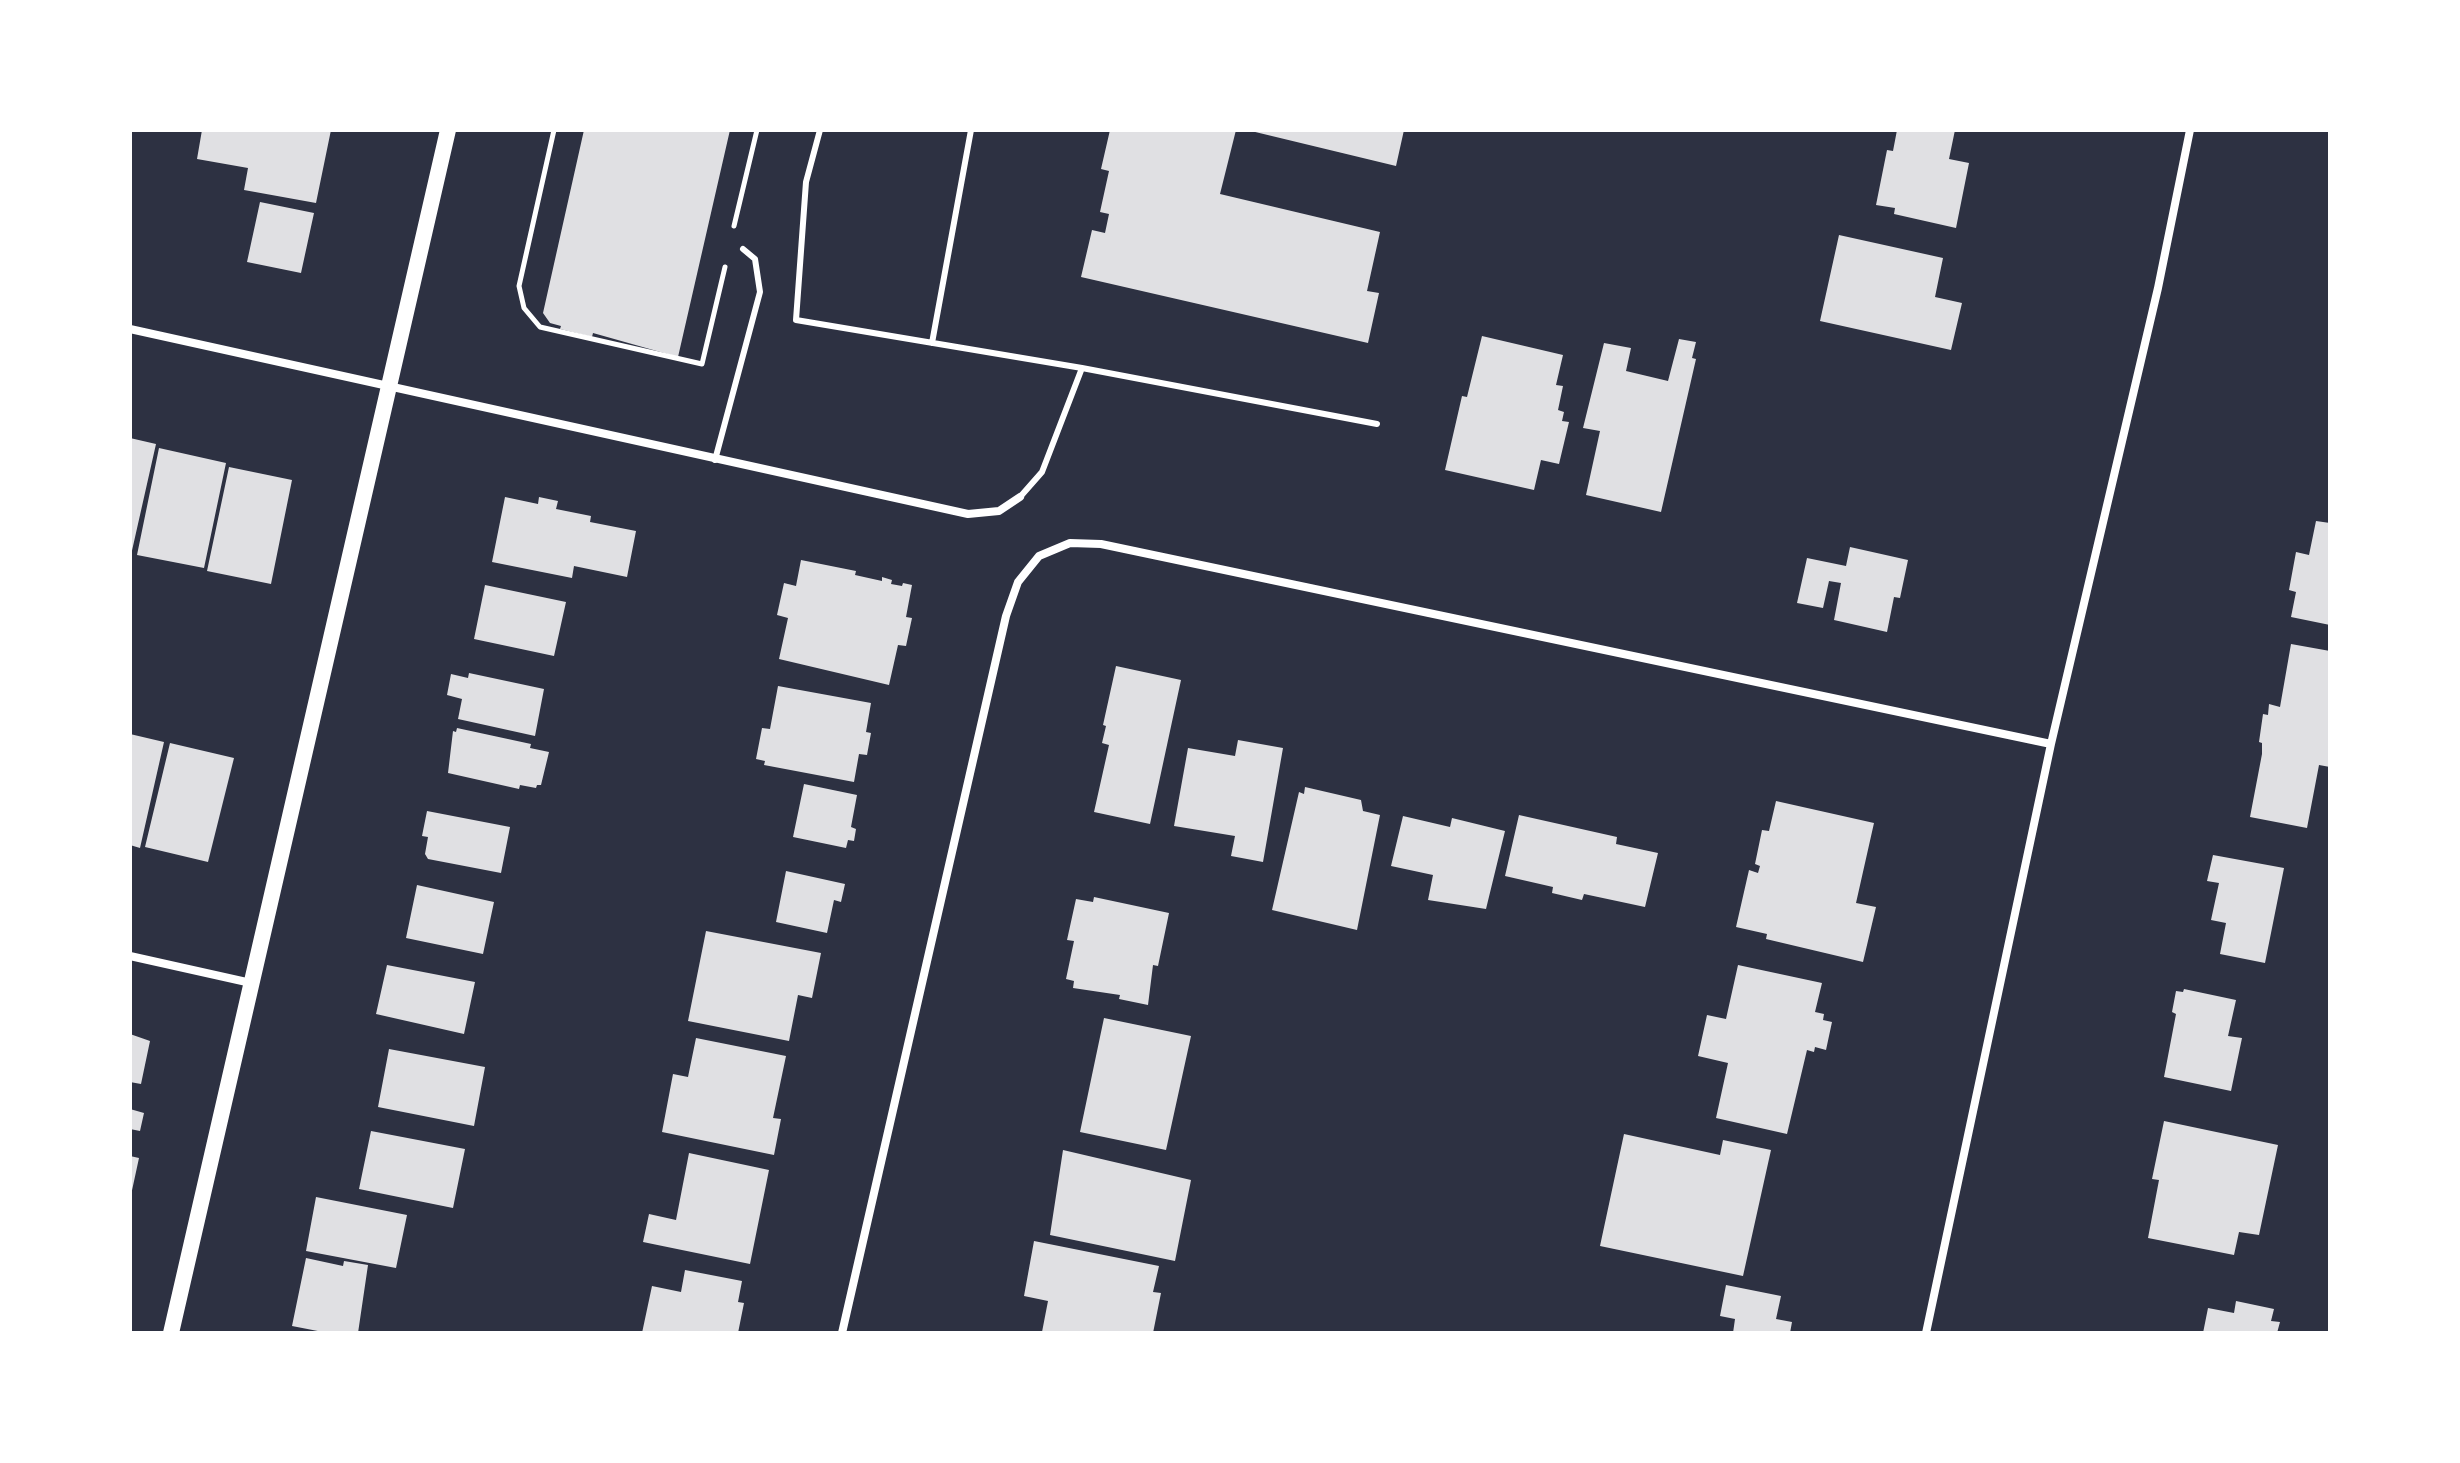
<!DOCTYPE html>
<style>
body{margin:0}
#map{position:relative;width:2460px;height:1463px;overflow:hidden;background:#2d3142;font-family:"Roboto Condensed",sans-serif}
canvas{display:block}
.frame{position:absolute;inset:0;border:132px solid #fff;pointer-events:none}
</style>
<div id="map">
<canvas width="2460" height="1463"></canvas>
<div class="frame"></div>
</div>
<script>
const c = document.querySelector('canvas').getContext('2d');
c.lineJoin = 'round';
function paint(path, color) {
  c.fillStyle = color;
  c.fill(path, 'evenodd');
}
function shape(rows) {
  const path = new Path2D();
  for (const r of rows) {
    path.moveTo(r[0], r[1]);
    for (let i = 2; i < r.length; i += 2) path.lineTo(r[i], r[i + 1]);
  }
  return path;
}
function trace(path, color, width, dash) {
  c.strokeStyle = color;
  c.lineWidth = width;
  c.lineCap = dash ? 'butt' : 'round';
  c.setLineDash(dash || []);
  c.stroke(path);
}
paint(shape([
 [202,130,331,130,316,203,244,190,248,168,197,159],
 [584,130,730,130,678,357,593,333,592,337,560,329,561,326,550,323,543,313],
 [1110,130,1236,130,1220,194,1380,232,1367,291,1379,293,1368,343,1081,277,1092,230,1105,233,1109,214,1100,212,1109,171,1101,169],
 [1247,130,1404,130,1396,166],
 [1897,130,1955,130,1949,159,1969,163,1956,228,1894,214,1895,208,1876,205,1887,150,1893,151],
 [260,202,314,213,301,273,247,262],
 [1839,235,1943,258,1935,297,1962,303,1951,350,1820,321],
 [1482,336,1563,355,1556,385,1563,386,1558,410,1564,412,1562,421,1569,422,1559,464,1541,460,1534,490,1445,470,1462,396,1467,397],
 [1679,339,1696,342,1692,358,1696,359,1661,512,1586,495,1600,431,1583,428,1604,343,1631,348,1626,371,1668,381],
 [130,438,156,444,131,555,130,555],
 [159,448,226,463,204,568,137,555],
 [229,467,292,480,271,584,207,571],
 [505,497,538,504,539,497,558,501,556,509,591,516,590,522,636,531,627,577,574,566,572,578,492,562],
 [2316,521,2330,523,2330,625,2291,617,2296,592,2289,590,2296,552,2309,555],
 [1850,547,1908,560,1900,598,1894,597,1887,632,1834,620,1841,583,1829,581,1823,608,1797,603,1807,558,1846,566],
 [801,560,856,571,855,575,882,581,882,577,892,580,891,584,902,586,903,583,912,585,906,617,912,618,906,646,898,645,889,685,779,659,788,618,777,615,784,583,796,586],
 [485,585,566,602,554,656,474,639],
 [2291,644,2330,651,2330,767,2319,765,2307,828,2250,817,2262,754,2262,743,2259,742,2263,714,2268,715,2269,704,2280,707],
 [1116,666,1181,680,1150,824,1094,812,1109,745,1102,743,1106,726,1103,725],
 [469,673,544,689,535,736,458,719,462,699,447,695,451,674,468,678],
 [778,686,871,703,866,732,871,733,867,755,859,754,854,782,764,765,765,761,756,759,762,728,770,729],
 [457,728,531,744,530,748,549,752,541,785,537,785,536,788,520,785,519,789,448,773,453,731,456,732],
 [130,734,164,742,140,848,130,845],
 [1238,740,1283,748,1263,862,1231,856,1235,836,1174,826,1188,748,1235,756],
 [170,743,234,758,208,862,145,847],
 [804,784,857,795,851,827,856,829,854,841,848,840,846,848,793,837],
 [1305,787,1361,800,1363,811,1380,815,1357,930,1272,910,1299,792,1304,794],
 [1776,801,1874,823,1856,903,1876,907,1863,962,1766,939,1767,934,1736,927,1749,870,1758,873,1760,866,1755,864,1762,830,1769,831],
 [427,811,510,827,501,873,428,859,425,854,428,837,422,836],
 [1519,815,1617,837,1616,844,1658,853,1645,907,1584,894,1582,900,1552,893,1553,887,1505,876],
 [1403,816,1450,827,1452,818,1505,831,1486,909,1428,900,1433,875,1391,866],
 [2213,855,2284,868,2265,963,2220,954,2226,923,2211,920,2219,883,2207,881],
 [786,871,845,884,841,902,834,900,827,933,776,922],
 [417,885,494,902,483,954,406,938],
 [1094,897,1169,913,1158,966,1153,965,1148,1005,1119,999,1120,995,1073,988,1074,981,1066,979,1074,941,1067,940,1076,899,1093,902],
 [706,931,821,953,812,998,798,995,789,1041,688,1021],
 [387,965,475,982,464,1034,376,1014],
 [1738,965,1822,983,1815,1012,1824,1014,1823,1020,1832,1022,1826,1050,1815,1047,1814,1052,1807,1050,1787,1134,1716,1118,1728,1063,1698,1056,1707,1015,1726,1019],
 [2184,989,2236,1000,2228,1036,2242,1038,2231,1091,2164,1077,2176,1014,2172,1012,2176,991,2183,992],
 [1104,1018,1191,1036,1166,1150,1080,1132],
 [130,1034,150,1041,141,1084,130,1082],
 [696,1038,786,1056,773,1118,781,1119,774,1155,662,1132,673,1074,688,1077],
 [389,1049,485,1067,474,1126,378,1107],
 [130,1109,144,1113,140,1131,130,1129],
 [2164,1121,2278,1145,2259,1235,2239,1232,2234,1255,2148,1238,2159,1180,2152,1179],
 [371,1131,465,1149,453,1208,359,1189],
 [1624,1134,1720,1155,1723,1140,1771,1150,1743,1276,1600,1246],
 [1063,1150,1191,1180,1175,1261,1050,1235],
 [689,1153,769,1170,750,1264,643,1242,649,1214,676,1220],
 [130,1156,139,1158,131,1195,130,1195],
 [316,1197,407,1215,396,1268,306,1251],
 [1034,1241,1159,1266,1153,1292,1161,1293,1153,1333,1042,1332,1048,1301,1024,1296],
 [306,1258,343,1266,344,1261,368,1265,358,1333,328,1333,292,1326],
 [685,1270,742,1281,738,1302,744,1303,738,1333,642,1333,652,1286,681,1292],
 [1726,1285,1781,1296,1776,1319,1792,1322,1790,1333,1733,1333,1735,1319,1720,1316],
 [2236,1301,2274,1309,2271,1321,2280,1322,2277,1333,2203,1333,2208,1308,2234,1313]
]), '#e0e0e3');
trace(shape([
 [554,130,519,286,524,308,540,327,702,364,725,267],
 [734,226,757,130]
]), '#fff', 5);
trace(shape([
 [820,130,806,182,796,320,1082,368],
 [932,343,971,130],
 [715,460,760,292,755,259,743,249],
 [1020,497,1042,472,1082,368,1377,424]
]), '#fff', 6);
trace(shape([
 [130,329,968,514,999,511,1020,497],
 [130,956,251,983],
 [842,1333,1006,616,1018,582,1039,556,1070,543,1101,544,2051,744],
 [1926,1333,2051,744,2158,288,2190,130]
]), '#fff', 8);
trace(shape([
 [171,1333,448,130]
]), '#fff', 16);
</script>
